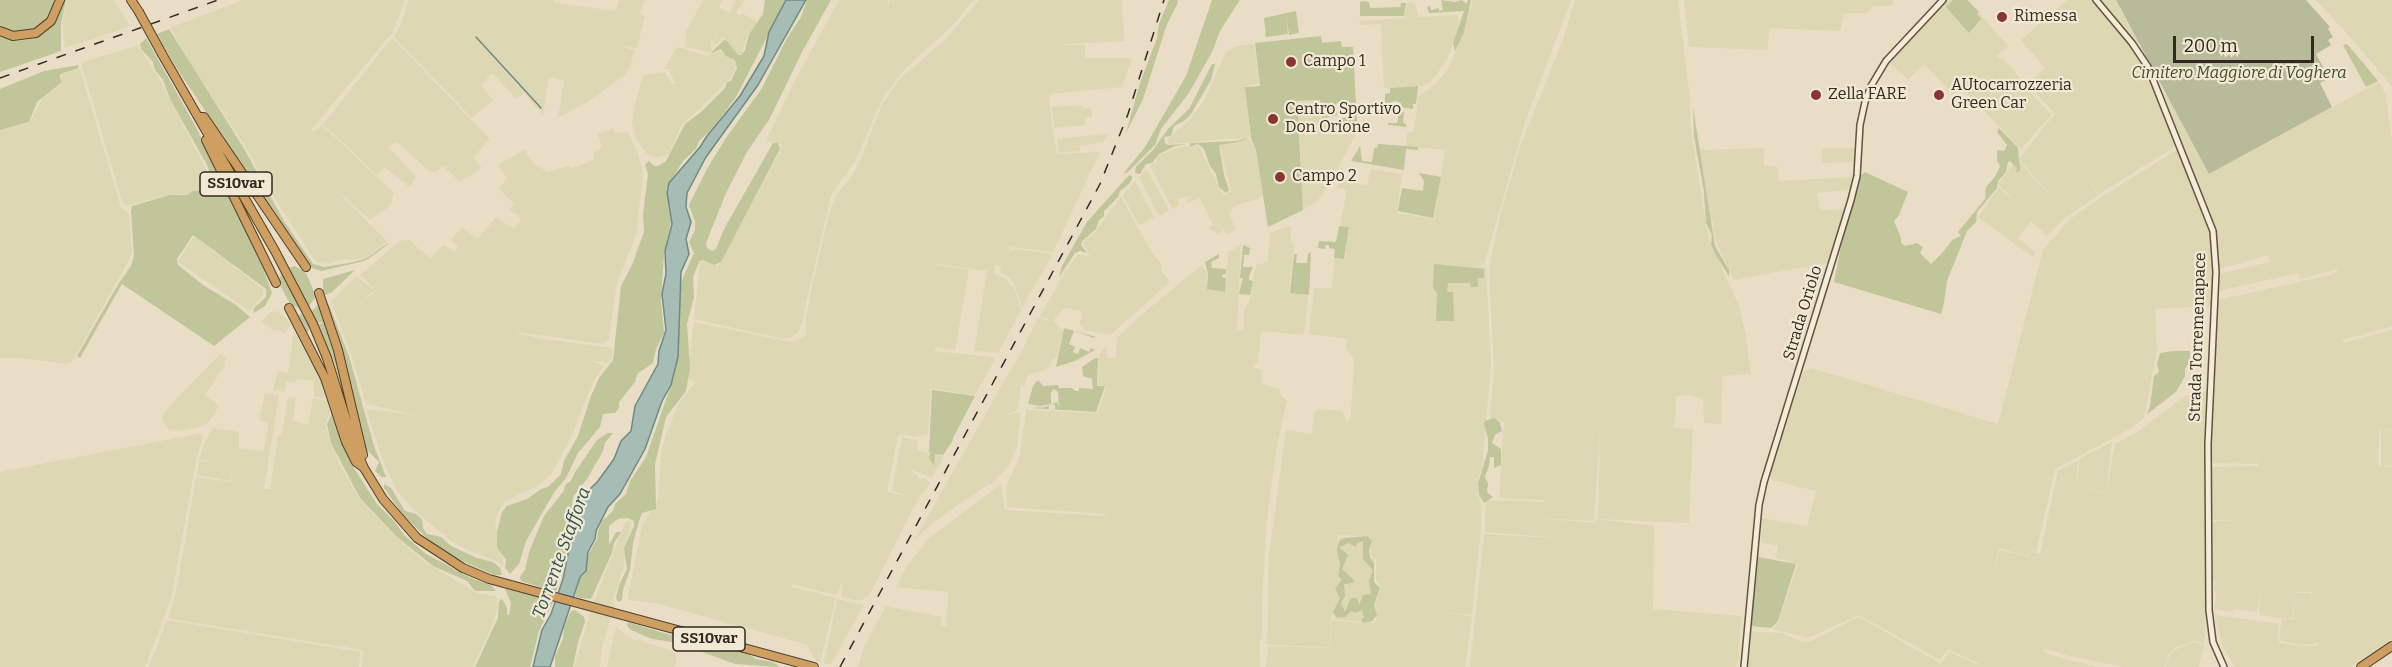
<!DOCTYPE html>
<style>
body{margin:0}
#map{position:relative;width:2392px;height:667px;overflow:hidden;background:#e9dec5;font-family:Bitter,serif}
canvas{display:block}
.scale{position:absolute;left:2173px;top:36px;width:141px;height:27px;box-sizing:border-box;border:3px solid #33291f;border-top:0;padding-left:8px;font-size:18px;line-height:21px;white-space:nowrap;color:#33291f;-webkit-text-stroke:4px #f1e9d4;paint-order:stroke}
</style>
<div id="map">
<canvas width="2392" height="667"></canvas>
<div class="scale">200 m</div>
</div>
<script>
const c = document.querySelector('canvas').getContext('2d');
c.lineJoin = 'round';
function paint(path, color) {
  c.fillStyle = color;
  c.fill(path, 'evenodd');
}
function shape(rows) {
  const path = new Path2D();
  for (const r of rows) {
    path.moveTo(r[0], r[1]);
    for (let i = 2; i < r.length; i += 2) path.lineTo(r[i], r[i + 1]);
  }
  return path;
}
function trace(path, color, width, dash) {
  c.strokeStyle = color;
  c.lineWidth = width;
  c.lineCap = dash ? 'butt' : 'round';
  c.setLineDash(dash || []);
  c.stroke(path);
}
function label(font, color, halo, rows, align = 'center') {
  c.font = font + ' Bitter,serif';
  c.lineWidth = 4.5;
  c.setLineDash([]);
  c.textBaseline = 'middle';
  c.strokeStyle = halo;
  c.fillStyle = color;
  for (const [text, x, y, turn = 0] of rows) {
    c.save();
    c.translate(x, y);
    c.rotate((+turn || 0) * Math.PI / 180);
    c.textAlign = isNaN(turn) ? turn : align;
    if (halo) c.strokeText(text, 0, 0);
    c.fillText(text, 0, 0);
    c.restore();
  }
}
paint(shape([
 [67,0,114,0,129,24,128,27,65,48,62,23],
 [243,0,405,0,392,33,311,130,313,132,322,125,394,193,390,206,370,220,331,186,387,241,379,249,365,258,352,260,345,259,325,264,316,262,269,189,262,170,258,169,245,146,190,63,171,29,172,27],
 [408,0,554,0,555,3,616,11,619,0,645,0,640,14,645,16,637,48,619,47,635,50,629,69,624,76,589,101,558,118,564,80,549,77,543,115,524,93,516,98,492,73,481,85,493,100,472,118,394,37,402,22],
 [703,0,722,0,719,7,729,13,736,0,744,0,736,13,740,16,742,13,757,22,748,34,741,54,738,55,723,37,716,45,712,43,727,15,711,43,711,51,709,52,684,47,687,37,685,34],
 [839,0,888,0,888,8,890,0,973,0,954,24,904,70,883,97,855,161,831,195,801,325,798,332,791,337,784,339,694,319,700,263,704,261,718,266,782,148,780,144,768,142,767,139,794,82],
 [979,0,1122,0,1124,41,1053,45,1085,45,1085,57,1080,58,1132,58,1122,87,1049,94,1051,120,1057,154,1100,152,1053,252,1012,247,1005,255,1010,250,1018,249,1053,254,1022,307,1014,283,1009,277,1001,273,1000,266,995,265,994,274,1005,278,1011,286,1013,285,1021,310,998,353,974,351,987,271,922,262,969,270,955,350,936,347,934,351,994,357,994,361,975,395,931,389,928,434,915,437,900,434,898,436,887,492,914,498,892,491,902,437,917,440,918,450,944,457,932,478,912,470,911,472,918,475,919,479,925,478,930,483,918,499,869,596,859,601,841,597,843,580,836,595,792,584,792,587,836,598,820,662,816,661,807,645,660,604,629,600,628,597,642,526,658,500,661,456,665,437,679,403,696,382,690,379,687,372,694,322,786,341,793,342,806,335,806,319,811,291,829,214,837,194,849,180,861,159,882,104,901,78,947,38],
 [1473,0,1571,0,1526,119,1484,264,1477,266,1486,267,1491,364,1482,468,1478,480,1478,494,1481,504,1481,527,1472,615,1444,612,1472,617,1465,667,1266,667,1268,646,1330,648,1332,621,1374,623,1377,617,1375,605,1381,586,1376,581,1376,560,1371,556,1371,537,1340,535,1338,536,1338,573,1339,537,1369,538,1367,558,1374,559,1373,622,1336,620,1333,615,1331,617,1330,647,1267,645,1269,556,1286,430,1312,434,1314,412,1317,409,1341,411,1345,415,1346,425,1351,417,1354,359,1346,348,1347,339,1309,334,1314,288,1332,288,1334,259,1345,259,1349,227,1340,225,1347,190,1336,188,1342,179,1367,186,1371,169,1402,174,1397,213,1434,219,1445,150,1406,146,1407,133,1414,132,1418,97,1437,83,1448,69,1465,30],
 [1575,0,1678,0,1690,100,1690,123,1708,237,1739,306,1746,336,1751,374,1722,376,1721,424,1704,423,1703,400,1691,395,1676,396,1675,422,1672,428,1693,429,1689,523,1598,519,1600,429,1594,521,1524,517,1595,523,1595,519,1654,526,1653,609,1741,616,1739,657,1736,667,1470,667,1484,534,1571,539,1485,532,1486,500,1545,502,1545,500,1499,498,1504,422,1490,418,1494,365,1489,269,1500,216,1520,147,1564,37],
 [1684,0,1893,0,1893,3,1892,6,1874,6,1866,13,1844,13,1840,31,1770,28,1767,50,1689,47],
 [1949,0,1968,0,2008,46,1996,56,2000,60,2003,58,2020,78,2001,94,2019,80,2051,115,2021,149,1963,89,1953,94,1924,64,1908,79,1890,64,1904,43],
 [2067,0,2093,0,2137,53,2151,82,2174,144,2173,148,2099,194,2081,170,2098,195,2065,218,2047,236,2031,221,2018,238,2035,252,2033,257,1978,217,1999,187,2030,217,1998,184,2017,159,2048,194,2049,194,2019,159,2055,114,2027,84,2045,68,2021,40],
 [2100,0,2115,0,2139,43,2137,44],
 [2316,0,2392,0,2392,87,2361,49],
 [1414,2,1419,17,1458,15,1459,22,1455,37,1446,62,1430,82,1423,86,1384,88,1381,24,1360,25,1359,21,1405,18,1407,3],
 [392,38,490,139,473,157,482,168,460,182,443,166,436,172,430,172,397,142,393,143,389,148,413,173,415,177,412,184,409,187,385,167,377,175,323,124],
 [1254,44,1259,84,1245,86,1250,137,1169,144,1167,140,1188,121,1205,99,1226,52,1237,46],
 [138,45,161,82,213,183,208,189,191,191,187,194,169,195,125,206,122,201,81,63],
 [677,47,707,56,721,51,733,57,736,65,731,77,710,99,681,126,669,154,655,158,646,153,636,138,632,122,634,108,643,75,665,72,672,84,676,84,669,71,673,70,664,69],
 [80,69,121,208,129,214,132,251,130,258,72,362,66,364,21,358,0,358,0,130,29,123,43,98,61,85,60,80,63,74],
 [2379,82,2385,93,2392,139,2392,326,2342,340,2343,343,2392,330,2392,429,2379,430,2378,465,2392,467,2392,639,2351,667,2235,667,2223,647,2215,615,2279,624,2278,640,2280,643,2303,646,2317,646,2319,643,2303,645,2281,641,2279,638,2282,619,2293,620,2296,593,2311,593,2311,602,2312,592,2296,592,2292,619,2259,615,2260,591,2257,612,2234,609,2233,612,2214,609,2217,591,2214,590,2215,582,2212,582,2211,521,2234,521,2210,519,2212,467,2258,466,2258,451,2257,464,2210,463,2218,300,2331,275,2337,272,2337,269,2301,279,2298,273,2218,291,2219,274,2270,262,2268,255,2219,269,2216,234,2164,94,2166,92,2210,174],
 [1319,100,1321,123,1345,133,1355,134,1355,136,1324,192,1317,201,1303,210,1297,102],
 [1082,105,1083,108,1091,108,1092,117,1085,117,1085,125,1054,128,1053,120,1055,120,1053,120,1052,107],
 [613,128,615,133,628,132,638,154,643,175,636,235,617,283,609,339,603,344,517,332,519,334,543,339,612,348,612,358,608,363,589,360,604,366,596,377,584,403,573,433,552,473,539,485,506,501,500,508,495,522,504,565,502,566,496,561,464,548,450,540,413,509,397,491,383,461,366,409,418,415,366,404,353,360,331,301,356,276,375,290,353,310,376,291,360,275,401,240,404,241,408,239,430,258,443,245,459,255,455,251,458,246,451,240,462,227,478,239,496,217,514,229,521,219,510,210,514,204,499,189,507,178,498,165,524,150,534,163,547,172,569,166,572,168,595,160,593,153,602,148,598,134],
 [1107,134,1104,142,1080,146,1080,151,1059,153,1057,139],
 [1248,139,1251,141,1256,151,1263,194,1260,198,1232,207,1232,211,1229,213,1236,230,1226,234,1215,213,1223,231,1216,234,1214,230,1211,231,1209,227,1213,225,1200,198,1188,203,1186,200,1192,196,1182,198,1177,200,1179,205,1172,208,1150,166,1157,161,1157,156,1177,148,1186,146,1189,148,1198,145,1223,196,1231,192,1220,145,1239,143],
 [1764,148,1764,165,1778,167,1779,181,1852,177,1849,190,1817,193,1820,210,1845,209,1827,263,1734,280,1715,239,1713,226,1715,223,1711,218,1700,150],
 [1822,148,1856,148,1856,162,1822,163],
 [2178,149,2210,223,2214,250,2212,306,2155,309,2157,350,2144,418,2128,430,2055,469,2036,553,2029,551,2026,556,1999,548,1992,576,2000,550,2028,557,2029,552,2040,554,2058,471,2078,460,2076,487,2080,458,2112,442,2106,492,2076,487,2106,493,2115,444,2137,432,2183,397,2207,390,2206,612,2204,643,2193,641,2175,648,2169,654,2164,667,2124,667,2065,655,2044,648,2043,652,2060,658,2098,667,1747,667,1749,631,1782,633,1803,642,1811,641,1859,617,1941,664,1949,652,1978,665,1978,663,1948,649,1940,660,1859,615,1808,638,1773,629,1778,623,1798,564,1776,558,1778,546,1761,543,1762,518,1807,526,1816,491,1772,480,1770,476,1803,372,1811,368,1998,424,2043,250,2069,220,2100,198],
 [1145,170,1147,170,1169,210,1159,216,1139,177],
 [1135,181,1154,217,1139,226,1123,195],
 [1121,197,1151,251,1163,266,1160,269,1170,282,1110,335,1084,330,1080,324,1082,311,1064,308,1053,321,1063,330,1057,357,1054,357,1047,370,1029,374,1024,385,1021,385,1018,410,1005,415,1021,412,1017,447,1008,467,991,485,989,484,935,521,914,541,1008,374,1019,357,1038,318,1051,321,1040,316,1065,272,1078,254,1090,257,1083,242,1095,232],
 [1291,225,1291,242,1294,244,1289,292,1308,296,1304,335,1261,331,1258,363,1253,365,1254,368,1261,370,1262,384,1280,389,1282,397,1287,400,1277,446,1267,518,1262,602,1262,637,1259,643,1260,667,858,667,864,647,886,606,941,617,941,625,946,626,948,592,896,587,908,565,928,539,1001,484,1005,510,1106,516,1105,514,1007,507,1006,487,1020,456,1026,410,1097,413,1107,386,1098,385,1099,354,1107,346,1107,358,1116,358,1117,338,1141,315,1202,265,1206,271,1207,289,1225,292,1228,252,1241,245,1237,329,1243,330,1244,309,1249,302,1256,265,1268,262,1270,233],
 [194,236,263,289,264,294,250,311,178,262],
 [276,311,282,314,291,325,284,333,277,329,274,331,261,322,271,312],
 [294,330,315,371,326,398,314,397,314,381,296,379,296,383,286,382,285,392,273,390,278,371,288,373],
 [220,354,227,358,224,362,226,364,205,395,219,406,209,422,200,427,180,431,168,429,162,418,165,411],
 [265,393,279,395,264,489,270,489,278,436,282,435,288,397,296,398,293,421,308,425,313,399,327,400,331,410,325,424,327,432,340,465,359,498,396,537,425,562,476,593,496,596,498,605,492,626,473,667,362,667,363,650,172,619,169,617,178,582,196,477,231,482,232,471,230,481,197,475,199,461,224,464,199,460,203,446,213,428,239,432,239,448,264,451,268,423,259,420],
 [2381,430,2392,430,2392,466,2381,465],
 [202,433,203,438,197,456,171,599,145,667,0,667,0,472],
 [629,521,631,523,623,569,613,599,615,608,612,613,602,647,600,667,574,667,594,602,625,522],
 [837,599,864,605,831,664,824,664],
 [167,620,360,652,359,667,149,667],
 [616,627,628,637,675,652,677,657,675,667,607,667],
 [2193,642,2204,645,2199,667,2165,667,2170,655,2175,650]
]), '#ddd7b3');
paint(shape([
 [0,0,56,0,48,19,37,28,22,31,13,31,0,25],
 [64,0,66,0,61,23,61,51,0,72,0,34,14,41,26,40,41,34,49,27,59,14],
 [765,0,786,0,736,97,713,128,699,141,696,149,683,161,666,189,671,221,664,254,661,300,664,333,656,349,653,363,637,374,635,382,619,402,619,408,615,413,603,414,600,427,578,453,566,478,555,491,526,541,519,564,510,574,505,568,506,560,497,547,497,532,502,512,507,506,527,499,541,489,548,487,561,474,564,461,578,436,591,396,599,378,613,360,621,286,632,265,644,232,643,215,648,174,645,165,649,161,654,166,658,166,666,161,685,124,701,112,725,88,727,82,731,81,737,68,735,60,726,56,721,49,710,54,724,40,727,41,738,55,741,55,745,50,749,34,763,14],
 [807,0,831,0,802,52,769,120,747,152,726,193,706,243,707,248,712,251,716,249,724,229,773,143,778,143,780,149,721,262,714,265,703,260,699,262,693,277,694,297,687,324,690,368,686,391,666,417,655,464,656,509,642,513,640,518,633,543,630,570,623,590,622,600,618,602,616,598,619,585,627,569,624,548,634,526,634,521,628,518,618,519,609,526,609,545,616,532,621,532,620,534,614,543,612,553,591,599,580,598,575,596,579,579,586,573,588,555,597,539,598,531,602,521,613,511,615,504,626,494,630,481,646,457,674,377,680,285,694,253,689,242,695,230,695,221,689,205,708,167,726,138,762,88,787,38,801,17],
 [1169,0,1178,0,1177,5,1167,24,1143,99,1126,133,1140,83,1157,38,1159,24],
 [1212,0,1240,0,1220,31,1213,50,1189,93,1161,129,1155,145,1128,172,1123,174,1145,147,1186,76],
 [1441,0,1455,2,1462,0,1466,4,1468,0,1471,0,1464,33,1455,51,1453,43,1464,11,1429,13,1427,7,1430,6,1431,10,1439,8,1439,11,1443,10],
 [1953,0,1967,0,1979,12,1977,14,1981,19,1969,33,1946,7],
 [1363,1,1369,2,1370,8,1400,7,1401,3,1406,3,1404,16,1360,16,1360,2],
 [1296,11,1299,33,1289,35,1286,14,1288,34,1266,37,1264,18],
 [169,29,243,147,284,221,313,264,324,267,354,262,367,258,388,243,387,245,368,259,360,262,321,271,310,267,176,67,157,34],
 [1321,36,1322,43,1341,41,1342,47,1353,47,1356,104,1340,101,1336,104,1337,115,1327,117,1327,122,1337,123,1342,118,1354,117,1354,111,1350,110,1357,109,1357,132,1343,131,1322,122,1320,100,1297,101,1303,210,1268,227,1256,150,1251,138,1245,87,1260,86,1255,43],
 [146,38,197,129,263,268,272,293,265,306,254,313,253,309,266,297,266,289,193,235,177,259,178,265,203,285,236,305,250,317,214,346,122,284,80,358,77,356,119,283,131,266,134,256,131,211,132,206,170,195,187,195,192,191,207,190,214,184,207,165,171,101,163,80,155,70,153,62,141,49,140,44],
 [2347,44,2364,64,2378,81,2366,87,2343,45],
 [1212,64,1215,64,1211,80,1191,114,1184,121,1174,126,1171,136,1164,137,1165,143,1168,145,1187,144,1175,146,1159,154,1152,163,1146,164,1140,174,1135,173,1136,167,1153,150,1168,129,1189,109],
 [79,65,77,69,63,73,60,75,61,83,37,102,29,122,0,130,0,89,44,71],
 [1418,86,1416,104,1413,104,1413,109,1401,107,1401,112,1404,112,1403,123,1406,124,1406,127,1388,125,1388,123,1397,123,1401,103,1395,101,1385,105,1385,94,1390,93,1390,88],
 [1693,107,1715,246,1729,270,1729,276,1715,254,1711,244,1712,235,1706,223,1704,192,1694,136],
 [1999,128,2018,148,2020,170,2016,173,2017,168,2010,161,2008,162,2006,172,1998,181,1997,188,1977,212,1976,222,1967,231,1947,281,1944,303,1941,314,1834,282,1842,241,1861,175,1865,172,1908,192,1899,215,1894,221,1901,238,1901,243,1905,246,1917,243,1923,247,1920,253,1931,264,1943,252,1952,240,1961,236,1958,232,1985,199,1986,187,1994,178,2000,167,1999,163,1997,162,1997,150,2004,151,2007,145,1997,132],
 [1245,138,1248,138,1240,142,1219,145,1224,175,1229,190,1226,193,1219,187,1216,174,1210,166,1204,149,1198,144,1189,147,1191,143,1238,141],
 [1378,144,1418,147,1418,150,1406,149,1404,170,1351,161,1360,146,1362,161,1372,162,1374,148,1377,148],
 [1419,173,1441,177,1433,218,1398,211,1402,188,1423,191,1424,181],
 [1129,175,1133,177,1129,184,1120,191,1118,197,1104,211,1104,216,1099,220,1096,229,1082,241,1081,245,1087,253,1080,251,1075,253,1059,277,1062,266,1087,222],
 [1339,226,1349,227,1344,259,1334,258,1335,249,1329,248,1329,245,1326,245,1325,249,1318,248,1319,241,1336,242],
 [1243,245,1250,248,1249,255,1244,255,1243,267,1253,267,1249,276,1249,280,1253,281,1250,295,1239,294,1243,278,1240,278],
 [1311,252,1309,295,1290,293,1294,254,1297,255,1296,263,1307,263,1308,254],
 [1219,254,1219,258,1211,262,1212,268,1226,269,1226,274,1223,274,1222,277,1226,278,1225,292,1207,289,1208,274,1205,262],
 [1434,264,1484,269,1484,278,1478,278,1478,287,1471,287,1470,283,1448,283,1447,292,1453,292,1454,321,1436,321,1437,293,1433,288],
 [295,266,306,273,316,296,310,305,301,309,290,304,279,283,281,274,285,269],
 [355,270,331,293,323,295,323,279],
 [324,301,329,305,349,356,374,446,386,477,382,477,375,471,379,462,366,449,343,354],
 [320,303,325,323,329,330,356,438,335,365,319,324,324,323,318,322,310,325,308,332,305,333,295,315,309,314],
 [1064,328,1096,337,1094,338,1074,331,1069,344,1075,347,1073,352,1078,354,1080,348,1089,352,1091,348,1095,350,1075,361,1056,367],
 [295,329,318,367,350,462,377,504,394,521,405,536,426,554,473,579,491,585,496,591,475,591,467,581,433,566,397,537,360,498,331,443,327,424,331,415,331,408,317,374],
 [2173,351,2190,351,2190,361,2185,369,2185,376,2176,392,2147,414,2150,406,2154,376,2159,372,2157,364,2160,353],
 [1095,358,1098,358,1097,386,1105,386,1096,412,1031,408,1046,407,1049,405,1049,409,1055,409,1055,405,1051,405,1057,402,1059,407,1058,392,1054,389,1051,392,1051,404,1040,406,1028,404,1033,386,1038,380,1043,386,1058,385,1059,388,1072,388,1075,391,1079,391,1079,388,1093,389,1092,379,1083,376,1082,367],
 [932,390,975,396,953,438,952,442,943,455,935,454,934,466,929,458,931,453,929,452],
 [1494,418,1500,423,1502,431,1495,435,1492,443,1501,449,1501,465,1494,468,1494,457,1490,457,1489,466,1485,477,1488,483,1487,492,1493,497,1484,503,1479,495,1478,483,1488,451,1488,439,1484,424,1485,421],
 [608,433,613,433,605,443,603,451,587,479,573,497,571,518,563,539,566,548,557,589,555,592,521,581,520,577,525,570,529,552,544,516,563,492,566,484,571,481,575,472,597,440],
 [384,484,391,488,405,511,416,514,422,519,423,528,427,534,441,537,451,546,477,558,493,562,500,568,502,575,494,575,454,557,430,541,403,515,384,488],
 [1368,536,1372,541,1369,550,1370,557,1374,564,1374,582,1380,588,1374,605,1377,615,1372,621,1363,623,1361,620,1364,617,1362,610,1355,613,1351,611,1345,617,1337,618,1333,612,1340,598,1335,589,1342,579,1338,576,1340,565,1337,550,1339,541,1345,538],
 [1363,541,1363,559,1373,570,1369,581,1371,594,1363,595,1359,605,1357,598,1351,598,1345,612,1341,603,1345,596,1344,584,1353,583,1354,580,1342,569,1348,555,1339,547,1349,543,1356,547,1357,543],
 [1758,557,1796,564,1778,621,1771,628,1750,626,1752,590],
 [508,587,545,597,553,602,539,631,530,667,475,667,498,618,499,601,502,599,504,602,507,608,507,615,509,615,511,603,505,589],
 [575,610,584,617,585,622,578,642,573,667,555,667,555,656,563,639,564,628,571,611],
 [628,622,677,637,698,640,727,650,745,652,756,659,773,662,780,667,735,664,678,643,652,639,631,630,627,626]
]), '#c0c59a');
paint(shape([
 [2116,0,2306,0,2330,27,2328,29,2333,37,2328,40,2331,45,2316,54,2329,78,2320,83,2332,107,2209,174]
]), '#b7bb99');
const water = shape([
 [786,0,806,0,758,85,706,157,687,193,686,207,691,222,686,239,689,254,681,272,678,357,671,385,662,401,645,449,620,494,608,507,596,531,595,539,588,552,586,571,580,577,550,667,533,667,542,630,551,614,563,579,569,549,565,540,575,511,581,498,598,481,614,459,621,441,631,431,635,406,658,364,659,351,666,330,662,294,666,274,665,251,672,224,667,192,669,183,700,147,707,136,740,96,764,56,769,32,786,0]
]);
paint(water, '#a6bdb6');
trace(water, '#6e8a83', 1.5);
trace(shape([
 [476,37,541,108]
]), '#6e8a83', 1.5);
const secondary = shape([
 [2096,0,2132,43,2148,67,2213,231,2216,272,2208,444,2209,610,2213,642,2224,667],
 [1744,667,1759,505,1764,482,1851,200,1857,176,1860,125,1865,102,1871,86,1886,61,1943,0]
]);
const highway = shape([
 [131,0,139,12],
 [0,31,13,36,36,33,51,21,60,0],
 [162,54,275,251,313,324,327,358,355,448,364,468,383,499,417,538,463,568,489,579,814,667],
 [200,117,204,117,306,267],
 [206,140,276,283],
 [319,293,338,350,363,455],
 [289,308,325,378,346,442,356,462,363,467],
 [2361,667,2392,646]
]);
trace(secondary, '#635240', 8);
trace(highway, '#504031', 10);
trace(secondary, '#f4ecd7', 5);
trace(highway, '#ce9f60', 8);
trace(shape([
 [0,78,218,0],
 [840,667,1100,184,1128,114,1164,0]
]), '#33291f', 1.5, [10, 10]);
const highwayBridge = shape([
 [139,12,162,54]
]);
trace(highwayBridge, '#504031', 10, []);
trace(highwayBridge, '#ce9f60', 8);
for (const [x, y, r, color] of [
 [2002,17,6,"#893534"],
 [1291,62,6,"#893534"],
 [1816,95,6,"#893534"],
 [1939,95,6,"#893534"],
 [1273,119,6,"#893534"],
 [1280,177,6,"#893534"]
]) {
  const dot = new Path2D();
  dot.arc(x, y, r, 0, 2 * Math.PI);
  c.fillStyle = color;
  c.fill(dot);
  trace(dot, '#f1e9d4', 2);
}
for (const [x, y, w] of [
 [236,184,72],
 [709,639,72]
]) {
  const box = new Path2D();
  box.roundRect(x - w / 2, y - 12, w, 24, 4.5);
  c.fillStyle = '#f1e9d4';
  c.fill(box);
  trace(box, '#33291f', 1.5);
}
label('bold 15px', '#33291f', null, [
 ["SS10var",236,184],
 ["SS10var",709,639]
]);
label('16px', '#33291f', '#f1e9d4', [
 ["Rimessa",2014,17],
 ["Campo 1",1303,62],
 ["AUtocarrozzeria",1951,86],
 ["Green Car",1951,104],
 ["Zella FARE",1828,95],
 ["Centro Sportivo",1285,110],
 ["Don Orione",1285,128],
 ["Campo 2",1292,177]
], 'left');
label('italic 16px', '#444d28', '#f1e9d4', [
 ["Cimitero Maggiore di Voghera",2239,74]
]);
label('16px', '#33291f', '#f1e9d4', [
 ["Strada Oriolo",1803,313,-73],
 ["Strada Torremenapace",2198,337,-88]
]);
label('italic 18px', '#305150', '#f1e9d4', [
 ["Torrente Staffora",562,553,-70]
]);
</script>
